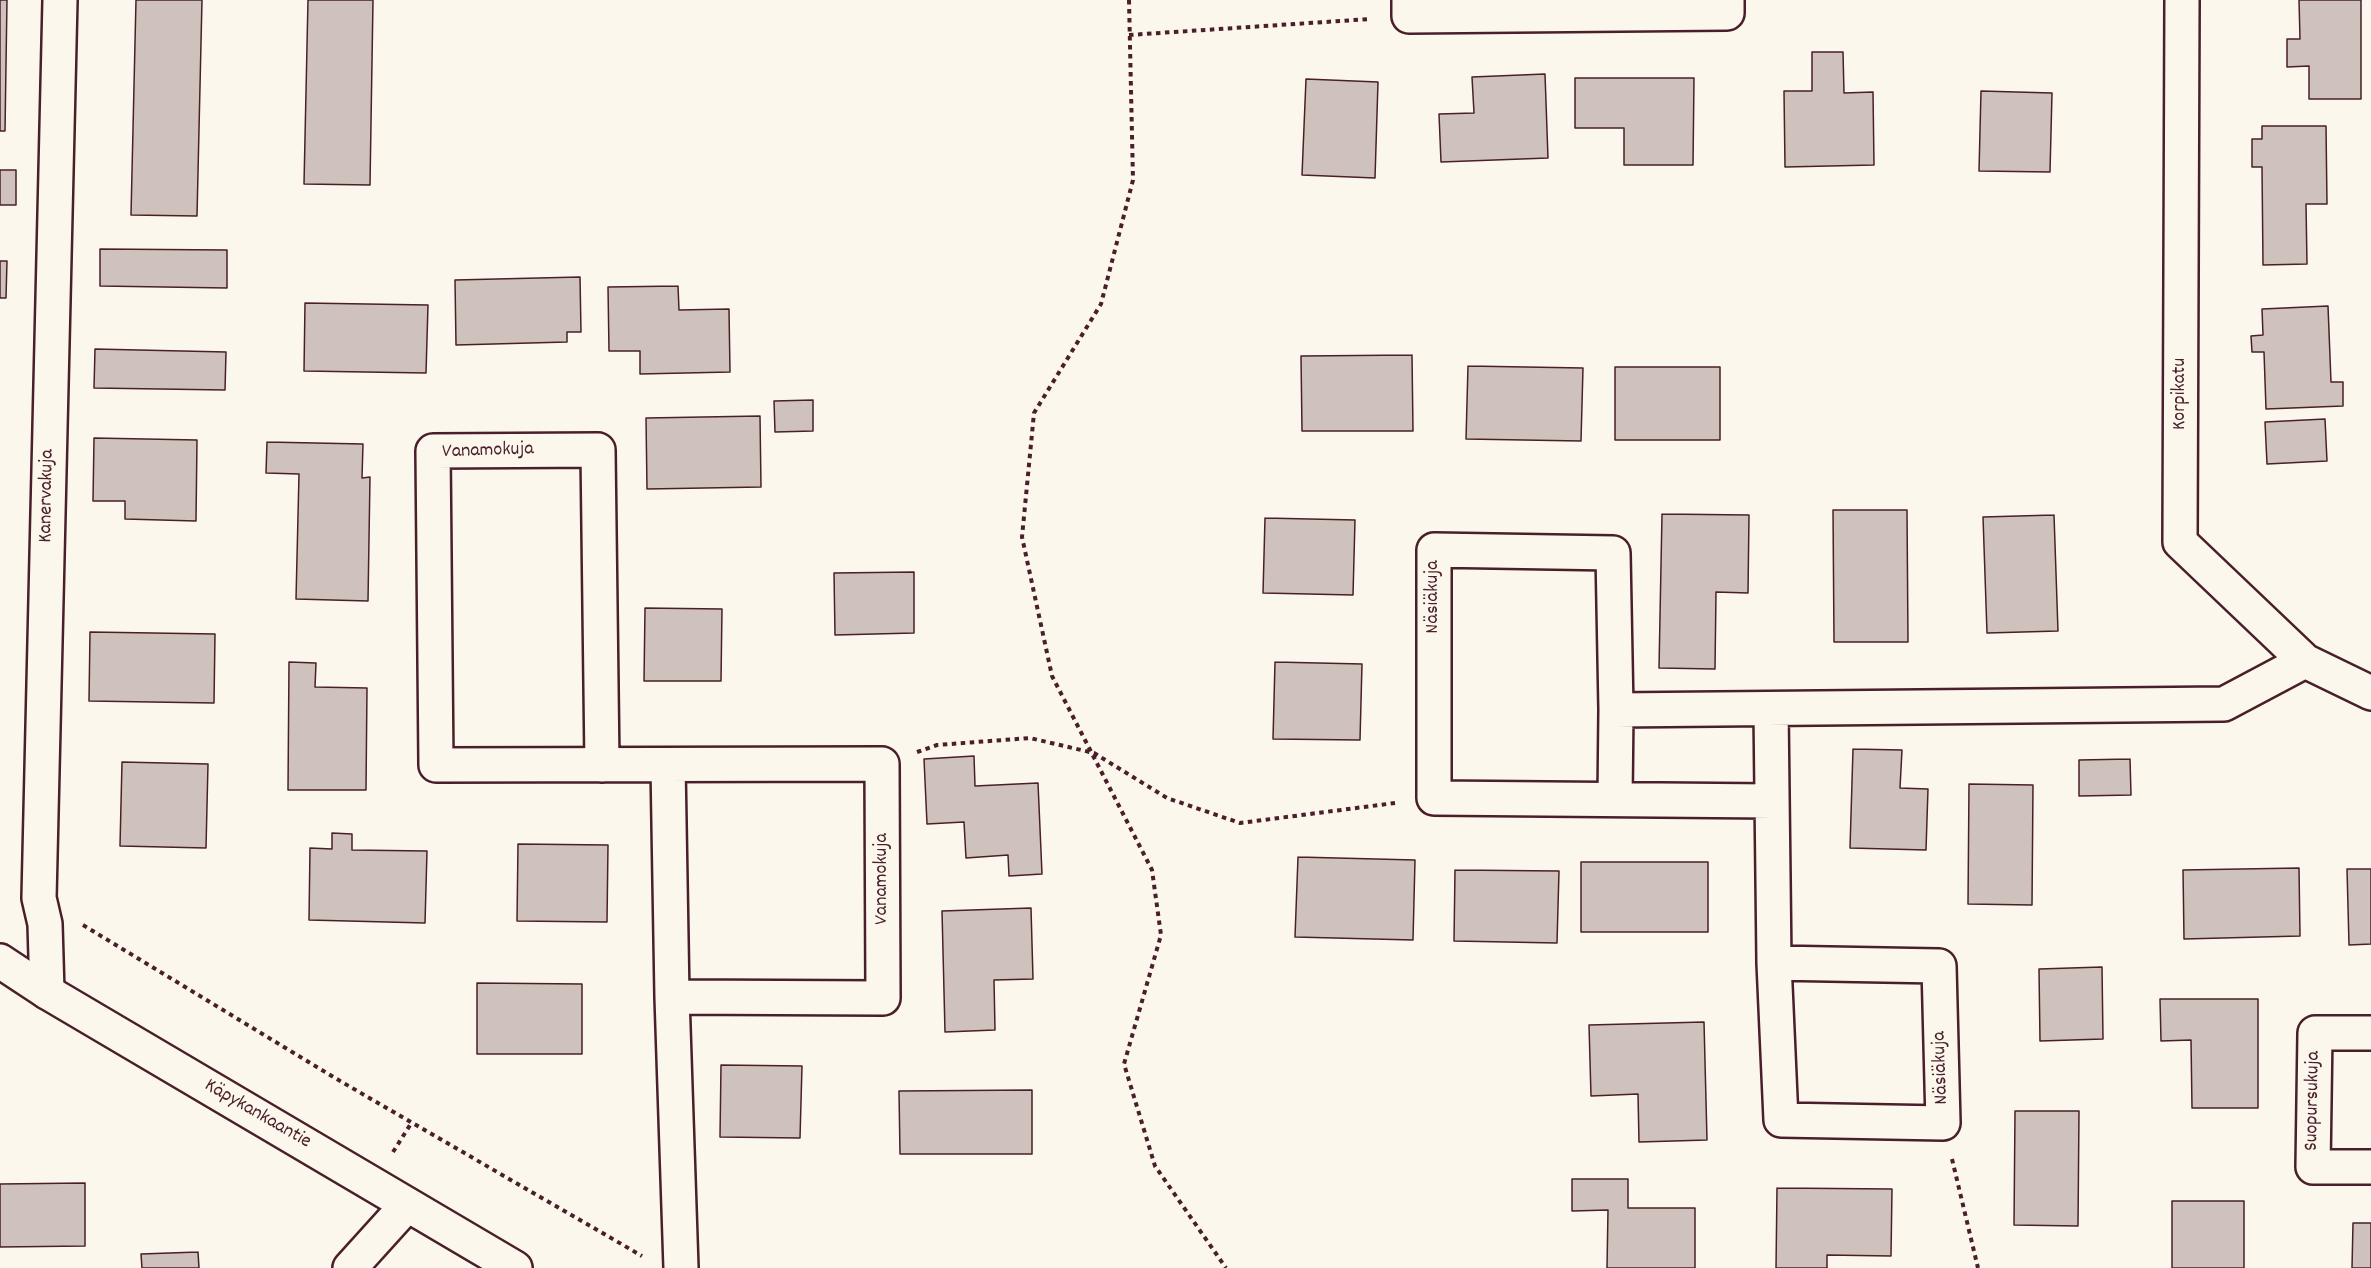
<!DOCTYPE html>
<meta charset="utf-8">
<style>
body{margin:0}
canvas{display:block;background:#fbf7ec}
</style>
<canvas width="2371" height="1268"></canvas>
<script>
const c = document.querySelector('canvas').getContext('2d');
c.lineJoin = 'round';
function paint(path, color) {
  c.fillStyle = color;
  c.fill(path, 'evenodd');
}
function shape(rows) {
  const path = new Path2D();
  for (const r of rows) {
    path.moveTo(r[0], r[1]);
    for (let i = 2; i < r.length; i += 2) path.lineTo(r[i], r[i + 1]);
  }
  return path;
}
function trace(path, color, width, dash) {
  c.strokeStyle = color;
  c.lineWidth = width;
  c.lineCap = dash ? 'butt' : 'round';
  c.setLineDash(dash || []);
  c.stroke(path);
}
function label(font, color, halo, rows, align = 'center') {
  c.font = font + ' Dekko,sans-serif';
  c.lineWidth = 5;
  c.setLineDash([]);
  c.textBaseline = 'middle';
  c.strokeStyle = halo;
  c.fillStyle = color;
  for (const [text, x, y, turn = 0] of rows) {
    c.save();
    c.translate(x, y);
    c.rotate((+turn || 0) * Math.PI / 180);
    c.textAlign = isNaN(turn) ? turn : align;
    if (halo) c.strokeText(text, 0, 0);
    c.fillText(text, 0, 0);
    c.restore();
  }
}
const building = shape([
 [0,0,7,0,5,131,0,131,0,0],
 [136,0,202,0,197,216,131,215,136,0],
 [308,0,373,0,370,185,304,184,308,0],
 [2299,0,2361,0,2361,99,2309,99,2309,66,2287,67,2287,39,2300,39,2299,0],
 [1812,52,1843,52,1844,93,1873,92,1874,165,1785,167,1784,91,1812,91,1812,52],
 [1545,74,1548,158,1441,162,1439,114,1474,113,1472,77,1545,74],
 [1575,78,1694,78,1693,165,1624,165,1624,128,1575,128,1575,78],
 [1306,79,1378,82,1375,178,1302,175,1306,79],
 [1981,91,2052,93,2050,172,1979,171,1981,91],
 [2262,126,2326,126,2327,204,2306,204,2307,264,2263,265,2262,167,2252,167,2252,139,2262,139,2262,126],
 [0,170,16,170,16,205,0,205,0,170],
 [100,249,227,250,227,288,100,286,100,249],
 [0,261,7,261,6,298,0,298,0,261],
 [580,277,581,332,567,332,567,342,456,345,455,280,580,277],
 [678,286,679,310,729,309,730,372,640,374,640,351,609,351,608,287,678,286],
 [305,303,428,305,426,373,304,371,305,303],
 [2328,306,2331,382,2343,382,2343,406,2266,409,2264,352,2252,352,2251,336,2263,335,2262,309,2328,306],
 [95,349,226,352,225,390,94,388,95,349],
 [1412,355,1413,431,1302,431,1301,356,1412,355],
 [1468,366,1583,368,1581,441,1466,439,1468,366],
 [1615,367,1720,367,1720,440,1615,440,1615,367],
 [813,400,813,431,775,432,774,401,813,400],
 [760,416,761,487,647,489,646,418,760,416],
 [2325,419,2327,461,2267,464,2265,422,2325,419],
 [94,438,197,440,196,521,125,519,125,501,93,501,94,438],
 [267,442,363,444,362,478,370,477,368,601,296,599,299,474,266,473,267,442],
 [1833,510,1907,510,1908,642,1834,642,1833,510],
 [1662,514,1749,515,1748,593,1716,592,1715,669,1659,668,1662,514],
 [2054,515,2058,631,1987,633,1983,517,2054,515],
 [1265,518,1355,520,1353,595,1263,593,1265,518],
 [914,572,914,633,835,635,834,573,914,572],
 [645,608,722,609,721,681,644,681,645,608],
 [90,632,215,634,214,703,89,701,90,632],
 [289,662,316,663,315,687,367,688,366,790,288,790,289,662],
 [1275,662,1362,664,1360,740,1273,739,1275,662],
 [1853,749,1902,750,1900,788,1928,789,1926,850,1850,848,1853,749],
 [974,756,975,786,1038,783,1042,874,1009,876,1008,855,966,858,964,822,927,824,924,759,974,756],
 [2130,759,2131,795,2079,796,2079,760,2130,759],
 [122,762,208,764,206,848,120,846,122,762],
 [1969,784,2033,785,2032,905,1968,904,1969,784],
 [332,833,352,834,352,850,427,851,425,923,309,920,310,848,332,849,332,833],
 [518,844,608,845,607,922,517,921,518,844],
 [1298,857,1415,860,1413,940,1295,937,1298,857],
 [1581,862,1708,862,1708,932,1581,932,1581,862],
 [2299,868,2300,936,2184,939,2183,870,2299,868],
 [2347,869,2371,869,2371,944,2349,945,2347,869],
 [1455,870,1559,871,1557,943,1454,941,1455,870],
 [1031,908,1033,979,994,980,995,1030,945,1032,942,911,1031,908],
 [2102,967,2103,1039,2040,1041,2039,969,2102,967],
 [477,983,582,984,582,1054,477,1054,477,983],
 [2160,999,2258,999,2258,1108,2192,1108,2191,1040,2161,1041,2160,999],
 [1704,1022,1707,1140,1639,1142,1638,1094,1591,1096,1589,1025,1704,1022],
 [721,1065,802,1066,800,1138,720,1137,721,1065],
 [1032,1090,1032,1154,900,1154,899,1091,1032,1090],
 [2015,1111,2079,1111,2078,1226,2014,1225,2015,1111],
 [1572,1179,1628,1179,1628,1208,1695,1208,1695,1268,1607,1268,1608,1210,1572,1211,1572,1179],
 [85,1183,85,1246,0,1247,0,1184,85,1183],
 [1777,1188,1892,1189,1891,1256,1827,1255,1827,1268,1776,1268,1777,1188],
 [2172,1201,2244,1201,2244,1268,2172,1268,2172,1201],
 [2353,1223,2371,1223,2371,1268,2352,1268,2353,1223],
 [198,1252,199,1268,142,1268,141,1254,198,1252]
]);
paint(building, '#cfc2bc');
trace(building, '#4a1f2b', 1.5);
const street = shape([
 [1409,0,1409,16,1727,13,1727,0],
 [2182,0,2180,542,2305,661,2371,693],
 [1771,709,1774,963,1781,1120,1943,1123,1939,966,1774,963],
 [1616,710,2224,704,2305,661],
 [602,765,598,450,433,451,436,765,882,764,883,998,672,997,681,1268],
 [668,765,672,997],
 [1615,799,1616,710,1613,553,1434,550,1434,798,1772,801],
 [47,992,45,924,39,898,60,0],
 [2371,1033,2315,1033,2313,1167,2371,1167],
 [350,1268,407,1205]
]);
const secondary = shape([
 [0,961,47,992,515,1268]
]);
trace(street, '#4a1f2b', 38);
trace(secondary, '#4a1f2b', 38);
trace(shape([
 [1129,0,1133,180,1101,304,1034,413,1022,537,1052,676,1152,870,1161,935,1124,1064,1155,1166,1226,1268],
 [1129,35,1370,19],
 [917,752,937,745,1030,738,1094,753,1167,798,1240,823,1395,803],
 [83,925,335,1078,642,1256],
 [393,1152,412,1122],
 [1952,1159,1978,1268]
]), '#4a1f2b', 4, [4.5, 4.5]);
trace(street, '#fbf7ec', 33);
trace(secondary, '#fbf7ec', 33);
label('20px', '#4a1f2b', '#fbf7ec', [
 ["Korpikatu",2181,394,-90],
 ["Vanamokuja",488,452,-2],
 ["Kanervakuja",48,496,-89],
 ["Näsiäkuja",1434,597,-90],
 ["Vanamokuja",883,879,-90],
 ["Näsiäkuja",1942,1068,-92],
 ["Suopursukuja",2314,1101,-89],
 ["Käpykankaantie",257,1115,30]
]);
</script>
